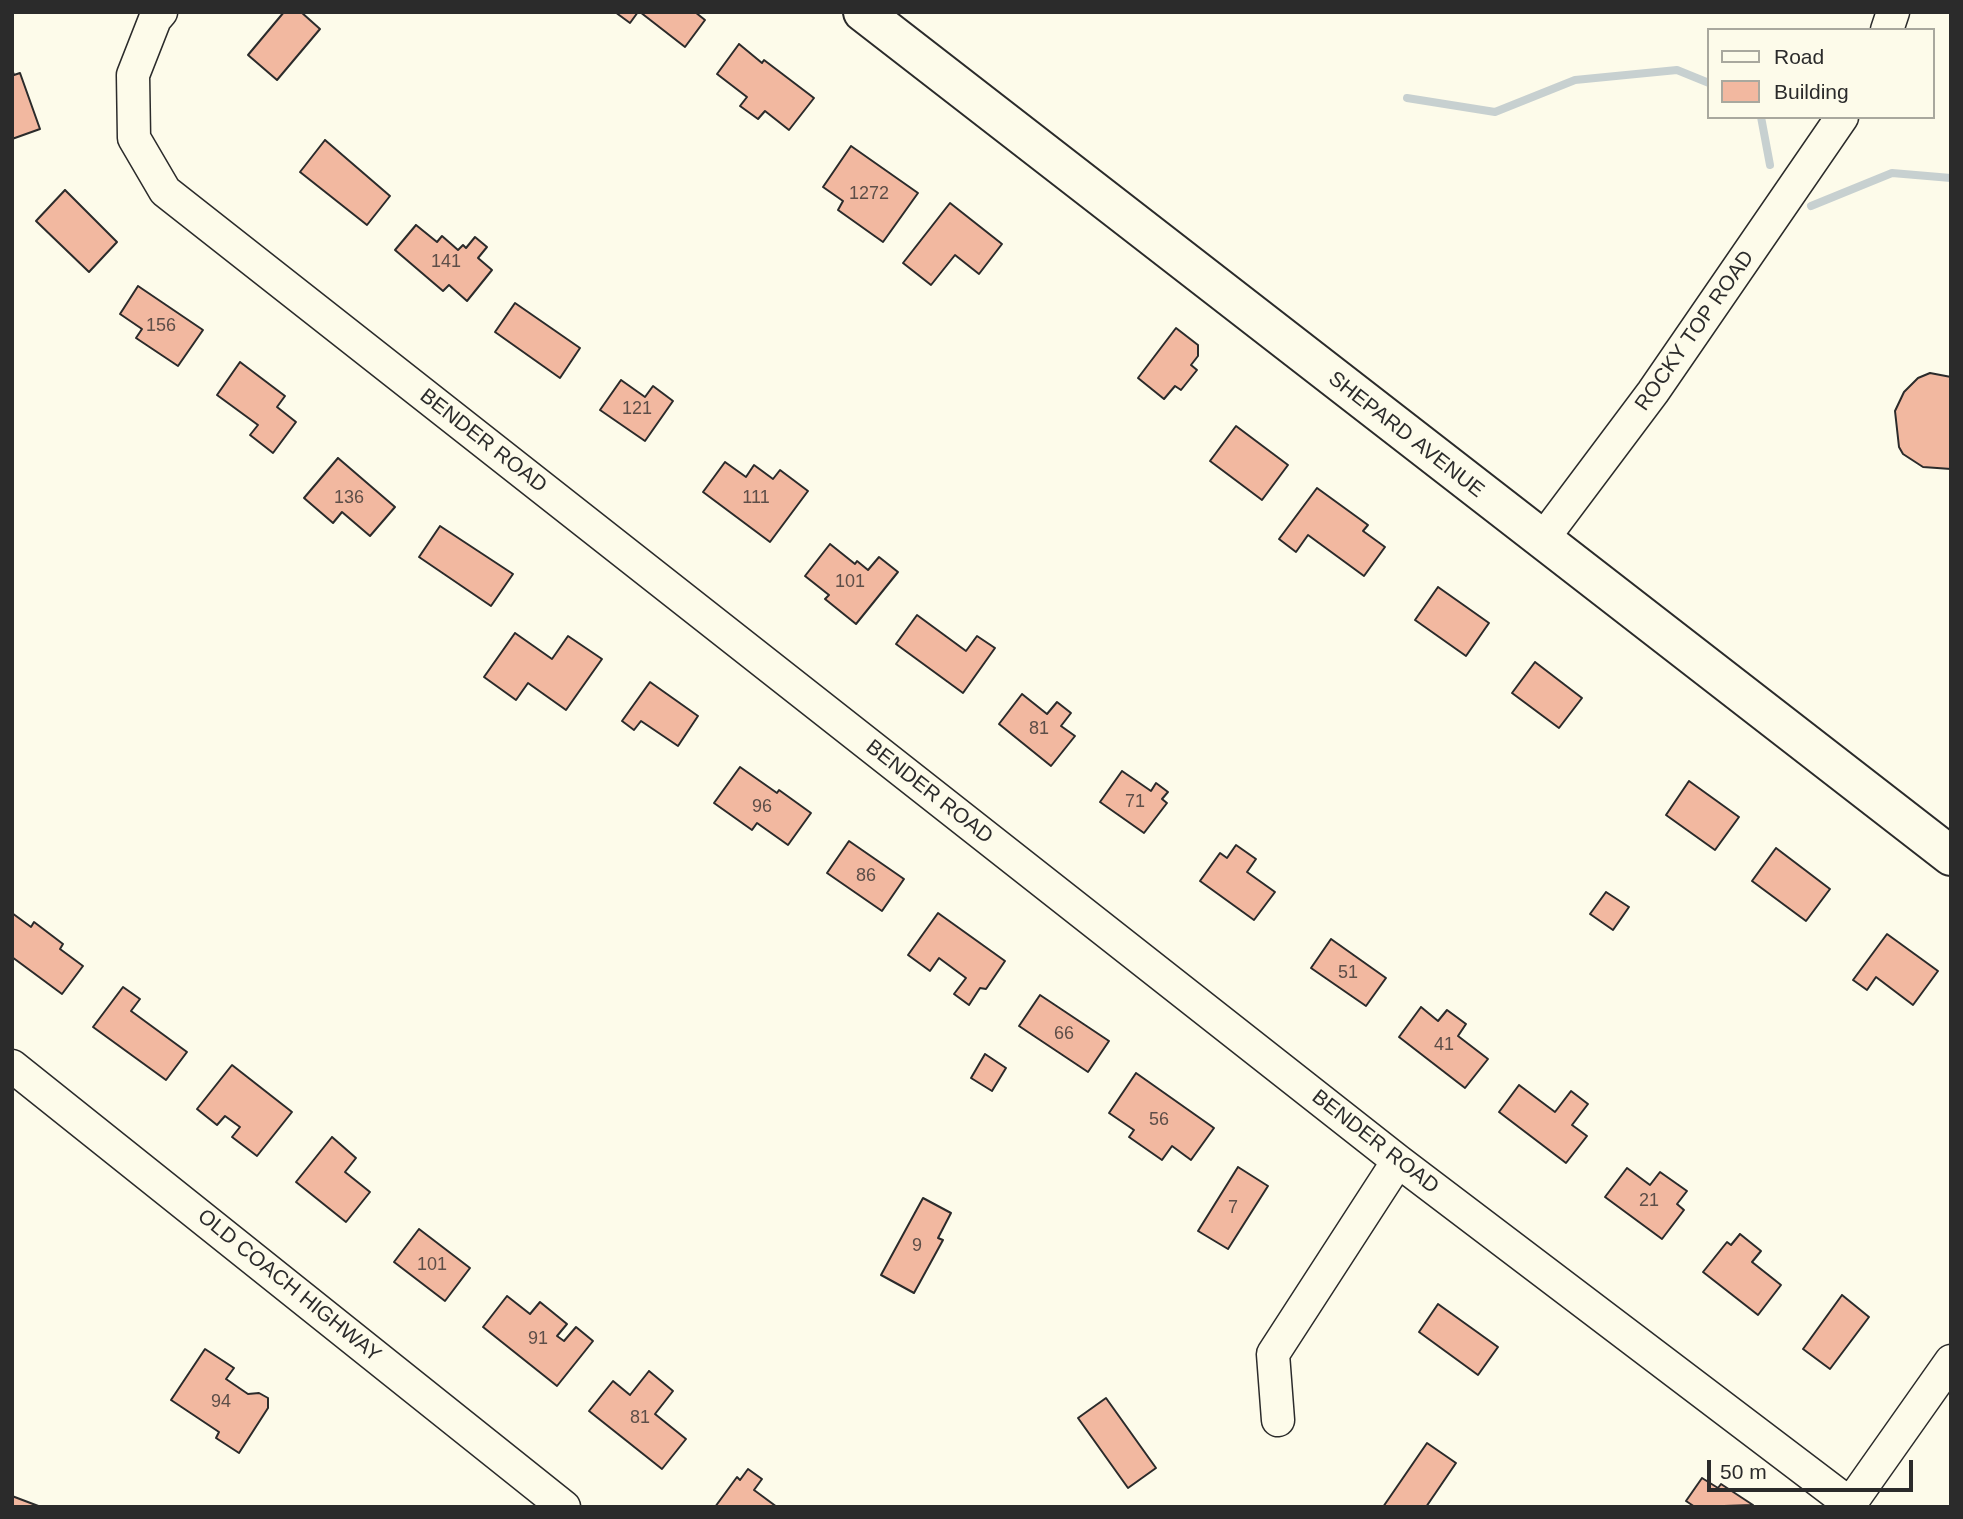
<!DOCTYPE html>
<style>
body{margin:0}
#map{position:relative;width:1963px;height:1519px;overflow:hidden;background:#fdfbea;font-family:Arial,sans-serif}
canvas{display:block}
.frame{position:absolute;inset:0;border:14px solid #2b2b2b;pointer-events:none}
.legend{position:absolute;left:1707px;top:28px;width:228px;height:91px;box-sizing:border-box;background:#fdfbea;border:2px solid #a9a89e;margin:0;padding:9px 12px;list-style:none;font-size:21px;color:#2b2b2b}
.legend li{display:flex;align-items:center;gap:14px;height:35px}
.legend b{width:35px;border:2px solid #a9a89e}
.scale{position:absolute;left:1707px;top:1460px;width:206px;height:32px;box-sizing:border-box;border:4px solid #2b2b2b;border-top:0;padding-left:9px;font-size:21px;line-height:24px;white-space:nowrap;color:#2b2b2b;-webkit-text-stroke:5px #fdfbea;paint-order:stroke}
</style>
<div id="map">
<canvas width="1963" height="1519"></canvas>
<div class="frame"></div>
<ul class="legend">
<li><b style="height:9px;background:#fdfbea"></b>Road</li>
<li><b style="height:19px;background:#f2b8a0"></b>Building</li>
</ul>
<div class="scale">50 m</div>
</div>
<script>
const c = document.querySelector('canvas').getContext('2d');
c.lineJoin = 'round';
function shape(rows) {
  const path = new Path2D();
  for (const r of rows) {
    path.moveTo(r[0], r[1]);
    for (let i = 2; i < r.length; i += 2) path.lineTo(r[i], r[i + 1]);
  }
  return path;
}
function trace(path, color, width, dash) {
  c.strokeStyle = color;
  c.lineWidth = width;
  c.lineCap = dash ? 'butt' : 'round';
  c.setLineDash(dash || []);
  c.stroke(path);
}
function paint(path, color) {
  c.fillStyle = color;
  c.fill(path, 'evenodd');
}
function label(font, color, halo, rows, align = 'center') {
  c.font = font + ' Arial,sans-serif';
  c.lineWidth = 5;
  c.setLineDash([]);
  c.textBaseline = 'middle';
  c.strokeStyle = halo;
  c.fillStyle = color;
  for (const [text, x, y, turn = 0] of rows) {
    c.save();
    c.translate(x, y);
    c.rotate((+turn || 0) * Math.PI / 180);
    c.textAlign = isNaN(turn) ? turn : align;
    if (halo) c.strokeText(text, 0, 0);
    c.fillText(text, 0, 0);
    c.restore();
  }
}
trace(shape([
 [1407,98,1495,112,1575,80,1677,70,1709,83],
 [1761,117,1770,165],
 [1811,206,1892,173,1951,178]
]), '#c7d0d0', 8);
const building = shape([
 [284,12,301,12,320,29,277,80,248,55,284,12],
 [615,12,638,12,630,23,615,12],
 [640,12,695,12,705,20,685,47,640,12],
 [739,44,762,63,764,60,814,98,789,130,765,111,758,119,740,106,747,97,717,74,739,44],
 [12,69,14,75,20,73,40,129,12,139,12,69],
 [325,140,390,196,367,225,300,172,325,140],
 [851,146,918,193,883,242,838,210,843,201,823,187,851,146],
 [65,190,117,242,89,272,36,221,65,190],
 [950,203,1002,244,979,274,955,255,931,285,903,263,950,203],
 [416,225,437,242,442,236,458,250,463,245,466,248,475,237,487,247,478,258,492,270,467,301,449,285,443,291,395,250,416,225],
 [138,286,203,330,178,366,136,338,142,329,120,314,138,286],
 [515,303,580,348,560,378,495,332,515,303],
 [1176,328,1198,345,1198,356,1191,365,1197,370,1181,390,1175,386,1164,399,1138,378,1176,328],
 [240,362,285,396,277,407,296,422,273,453,250,435,258,425,217,395,240,362],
 [1930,373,1951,377,1951,469,1923,467,1903,454,1899,447,1895,411,1904,392,1918,378,1930,373],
 [621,380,645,397,653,386,673,401,645,441,600,410,621,380],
 [1236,426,1288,465,1262,500,1210,461,1236,426],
 [338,458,395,507,370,536,342,512,333,523,304,498,338,458],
 [725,462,746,477,754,465,773,479,780,470,808,491,770,542,703,492,725,462],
 [1317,488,1368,525,1363,531,1385,547,1364,576,1308,535,1296,552,1279,539,1317,488],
 [440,526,513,574,491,606,419,557,440,526],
 [830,544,855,564,857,561,868,570,879,557,898,572,856,624,825,599,829,595,805,576,830,544],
 [1438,587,1489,623,1466,656,1415,620,1438,587],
 [917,615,966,651,977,636,995,648,963,693,896,644,917,615],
 [515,633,552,659,568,636,602,659,566,710,528,683,516,700,484,677,515,633],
 [1535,662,1582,698,1559,728,1512,693,1535,662],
 [650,682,698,716,678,746,641,721,634,730,622,721,650,682],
 [1022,694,1047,714,1057,702,1071,713,1061,726,1075,736,1051,766,999,724,1022,694],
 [740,767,777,793,779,790,811,813,788,845,757,823,752,830,714,803,740,767],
 [1122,771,1151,791,1156,783,1168,792,1162,799,1167,803,1144,833,1100,802,1122,771],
 [1689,781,1739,817,1715,850,1666,815,1689,781],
 [849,841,904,879,882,911,827,873,849,841],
 [1236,845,1256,859,1247,872,1275,892,1254,920,1200,881,1220,853,1227,858,1236,845],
 [1776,848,1830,889,1806,921,1752,881,1776,848],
 [1606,892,1629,907,1613,930,1590,914,1606,892],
 [12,913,31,927,34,922,63,944,60,949,83,966,62,994,12,957,12,913],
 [938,913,1005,961,986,989,980,988,969,1005,954,994,966,978,939,958,930,971,908,955,938,913],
 [1887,934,1938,971,1913,1005,1876,977,1867,990,1853,980,1887,934],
 [1331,939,1386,978,1366,1006,1311,968,1331,939],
 [123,987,140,999,131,1011,187,1052,166,1080,93,1027,123,987],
 [1040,995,1109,1041,1088,1072,1019,1026,1040,995],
 [1421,1007,1438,1021,1447,1010,1466,1024,1458,1036,1488,1059,1465,1088,1399,1037,1421,1007],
 [985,1054,1006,1068,992,1091,971,1078,985,1054],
 [232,1065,292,1112,257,1156,232,1137,240,1127,225,1116,217,1125,197,1109,232,1065],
 [1136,1073,1214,1128,1191,1160,1172,1146,1162,1160,1129,1137,1134,1130,1109,1113,1136,1073],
 [1519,1085,1555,1112,1571,1091,1588,1104,1572,1125,1587,1136,1566,1163,1499,1112,1519,1085],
 [332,1137,356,1158,345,1172,370,1192,346,1222,296,1182,332,1137],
 [1238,1167,1268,1186,1228,1249,1198,1231,1238,1167],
 [1627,1168,1650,1185,1660,1172,1687,1191,1677,1204,1684,1210,1662,1239,1605,1197,1627,1168],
 [923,1198,951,1213,938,1238,943,1240,914,1293,881,1275,923,1198],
 [419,1229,470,1268,445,1301,394,1262,419,1229],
 [1740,1234,1761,1251,1752,1262,1781,1285,1758,1315,1703,1272,1727,1242,1731,1245,1740,1234],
 [1842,1295,1869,1317,1830,1369,1803,1349,1842,1295],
 [507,1296,530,1314,540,1302,567,1324,557,1336,564,1341,576,1327,593,1341,557,1386,483,1327,507,1296],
 [1438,1304,1498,1347,1478,1375,1419,1332,1438,1304],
 [205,1349,234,1368,226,1379,248,1394,259,1393,268,1398,268,1408,239,1453,216,1438,219,1432,171,1400,205,1349],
 [649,1371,673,1391,655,1414,686,1439,662,1469,589,1411,613,1381,630,1395,649,1371],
 [1106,1398,1156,1468,1128,1488,1078,1418,1106,1398],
 [1427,1443,1456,1463,1426,1507,1383,1507,1427,1443],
 [748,1469,762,1479,754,1490,777,1507,715,1507,737,1477,740,1480,748,1469],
 [1702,1478,1718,1488,1721,1484,1753,1505,1695,1507,1686,1501,1702,1478],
 [12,1496,41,1507,12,1507,12,1496]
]);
paint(building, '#f2b8a0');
trace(building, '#2b2b2b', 2);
const minor = shape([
 [161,12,155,19,133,75,134,138,165,191,1398,1161,1850,1504],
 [1887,30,1893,12],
 [1542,540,1653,392,1842,117],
 [12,1066,564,1507],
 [1278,1420,1273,1354,1398,1161],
 [1848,1507,1951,1361]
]);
const major = shape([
 [863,12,1951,856]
]);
trace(minor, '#2b2b2b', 35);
trace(major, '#2b2b2b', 42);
trace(minor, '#fdfbea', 32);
trace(major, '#fdfbea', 38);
label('18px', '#5d4e48', null, [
 ["1272",869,194],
 ["141",446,262],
 ["156",161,326],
 ["121",637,409],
 ["136",349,498],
 ["111",756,498],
 ["101",850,582],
 ["81",1039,729],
 ["71",1135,802],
 ["96",762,807],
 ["86",866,876],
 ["51",1348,973],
 ["66",1064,1034],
 ["41",1444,1045],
 ["56",1159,1120],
 ["21",1649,1201],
 ["7",1233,1208],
 ["9",917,1246],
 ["101",432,1265],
 ["91",538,1339],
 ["94",221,1402],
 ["81",640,1418]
]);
label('21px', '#2b2b2b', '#fdfbea', [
 ["ROCKY TOP ROAD",1695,331,-55],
 ["SHEPARD AVENUE",1406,435,38],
 ["BENDER ROAD",483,441,38],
 ["BENDER ROAD",929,792,38],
 ["BENDER ROAD",1375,1142,38],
 ["OLD COACH HIGHWAY",289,1286,39]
]);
</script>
